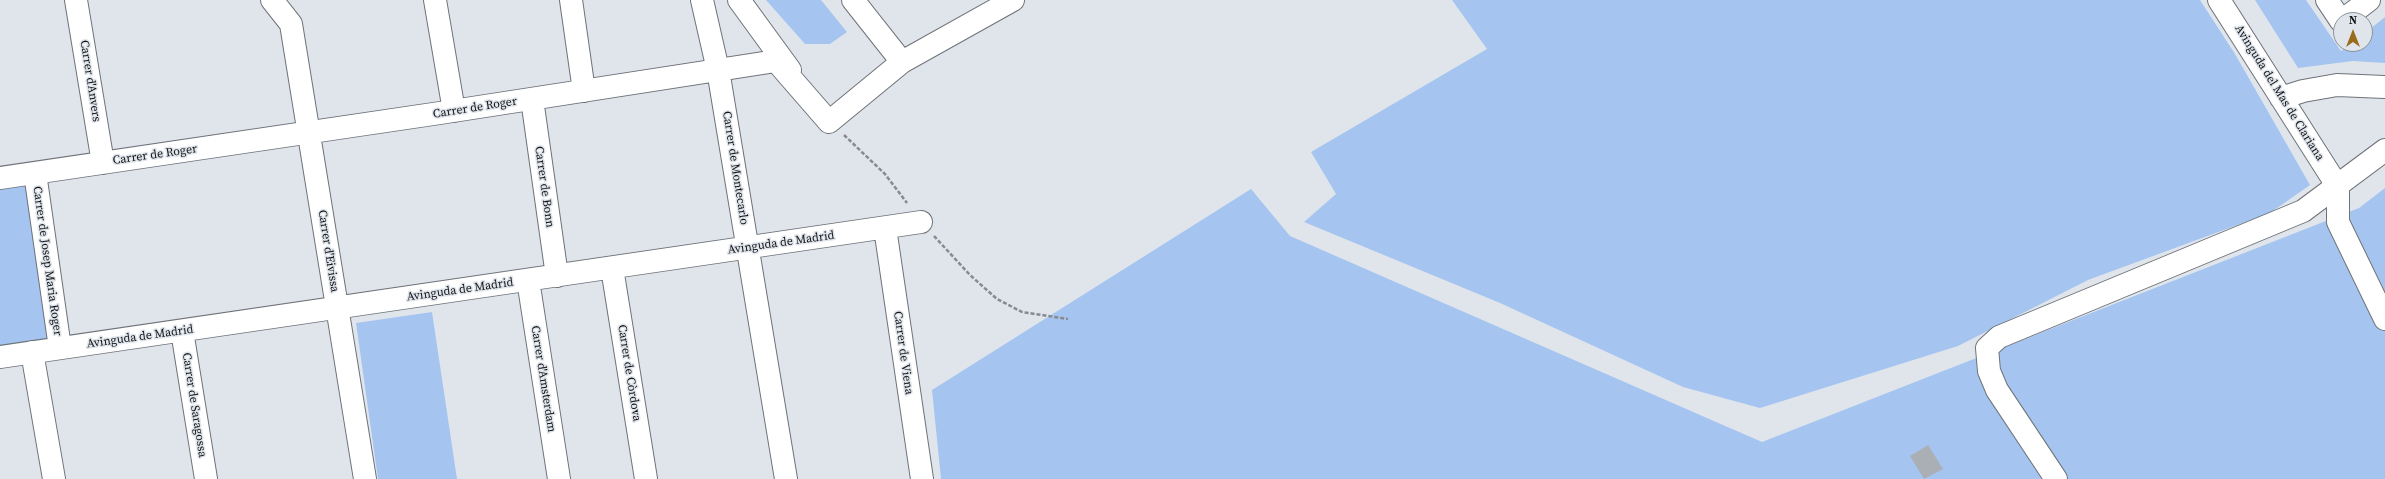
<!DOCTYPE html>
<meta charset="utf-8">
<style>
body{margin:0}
#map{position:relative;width:2385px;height:479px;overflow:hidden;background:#e0e5ec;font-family:"Source Serif 4",serif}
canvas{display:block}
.north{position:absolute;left:2333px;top:12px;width:40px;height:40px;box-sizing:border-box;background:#e0e5ec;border:1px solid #8d9196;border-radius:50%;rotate:0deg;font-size:11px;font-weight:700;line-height:16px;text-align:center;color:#111315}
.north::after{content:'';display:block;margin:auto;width:14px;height:18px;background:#996b1b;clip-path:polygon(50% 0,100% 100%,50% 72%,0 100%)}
</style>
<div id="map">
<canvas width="2385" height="479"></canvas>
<div class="north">N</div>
</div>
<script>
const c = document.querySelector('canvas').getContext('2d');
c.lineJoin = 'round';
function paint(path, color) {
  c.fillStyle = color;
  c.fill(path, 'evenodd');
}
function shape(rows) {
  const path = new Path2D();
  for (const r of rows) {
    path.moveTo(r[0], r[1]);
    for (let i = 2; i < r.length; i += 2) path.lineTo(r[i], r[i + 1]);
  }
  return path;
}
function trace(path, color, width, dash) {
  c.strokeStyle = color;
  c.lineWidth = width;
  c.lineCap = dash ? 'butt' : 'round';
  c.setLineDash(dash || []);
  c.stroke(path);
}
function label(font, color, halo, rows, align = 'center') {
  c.font = font + ' "Source Serif 4",serif';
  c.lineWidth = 3;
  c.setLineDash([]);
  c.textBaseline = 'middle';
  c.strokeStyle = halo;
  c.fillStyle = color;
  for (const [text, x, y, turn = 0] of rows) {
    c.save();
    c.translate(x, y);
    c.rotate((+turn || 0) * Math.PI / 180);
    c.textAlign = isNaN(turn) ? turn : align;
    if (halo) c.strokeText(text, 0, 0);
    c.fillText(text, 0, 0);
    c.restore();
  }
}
paint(shape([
 [766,0,821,0,847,32,830,44,805,44],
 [1452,0,2200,0,2235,54,2310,185,2270,213,2088,280,1958,346,1760,408,1683,387,1500,303,1304,222,1336,194,1311,152,1487,49],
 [2255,0,2306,0,2341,51,2350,44,2365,44,2365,33,2385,17,2385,63,2353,61,2298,68],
 [29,185,50,339,0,350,0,189],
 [2385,188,2385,479,941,479,932,390,1251,189,1290,236,1762,442,2359,208],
 [432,312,457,479,378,479,356,323]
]), '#a5c5f0');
paint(shape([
 [1928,445,1943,469,1924,479,1910,456]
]), '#aaafb6');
const minor = shape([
 [76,0,103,163],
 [272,0,291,24,365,479],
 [435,0,454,111],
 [571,0,584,91],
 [702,0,718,70,786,479],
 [739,0,790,70],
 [853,0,902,62],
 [2219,0,2338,187],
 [2327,0,2341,21],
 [2343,20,2369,0],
 [2281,98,2303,91,2337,85,2385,87],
 [532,99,557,276],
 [35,173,60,348],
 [0,178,440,113,776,61,829,122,902,62,1013,0],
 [2338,187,2338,222,2385,319],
 [885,228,922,479],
 [612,268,646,479],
 [528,280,559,479],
 [182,331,206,479],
 [32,352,54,479],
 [0,357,921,222],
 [2056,479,1997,390,1989,371,1987,348,1999,337,2303,211,2385,150]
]);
trace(minor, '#6e7379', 24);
trace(shape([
 [844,135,885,174,907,203],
 [934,236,970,275,997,299,1022,312,1068,319]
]), '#878a8f', 2.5, [4, 2]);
trace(minor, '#fff', 22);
label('12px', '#111315', '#e0e5ec', [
 ["Carrer d'Anvers",90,81,81],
 ["Avinguda del Mas de Clariana",2279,93,58],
 ["Carrer de Roger",475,108,-9],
 ["Carrer de Roger",155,155,-8],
 ["Carrer de Montecarlo",735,168,81],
 ["Carrer de Bonn",544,187,82],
 ["Avinguda de Madrid",781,243,-8],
 ["Carrer d'Eivissa",328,251,81],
 ["Carrer de Josep Maria Roger",47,261,82],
 ["Avinguda de Madrid",460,290,-8],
 ["Avinguda de Madrid",140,337,-8],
 ["Carrer de Viena",903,353,82],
 ["Carrer de Còrdova",629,373,81],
 ["Carrer d'Amsterdam",543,379,81],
 ["Carrer de Saragossa",194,405,81]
]);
</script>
